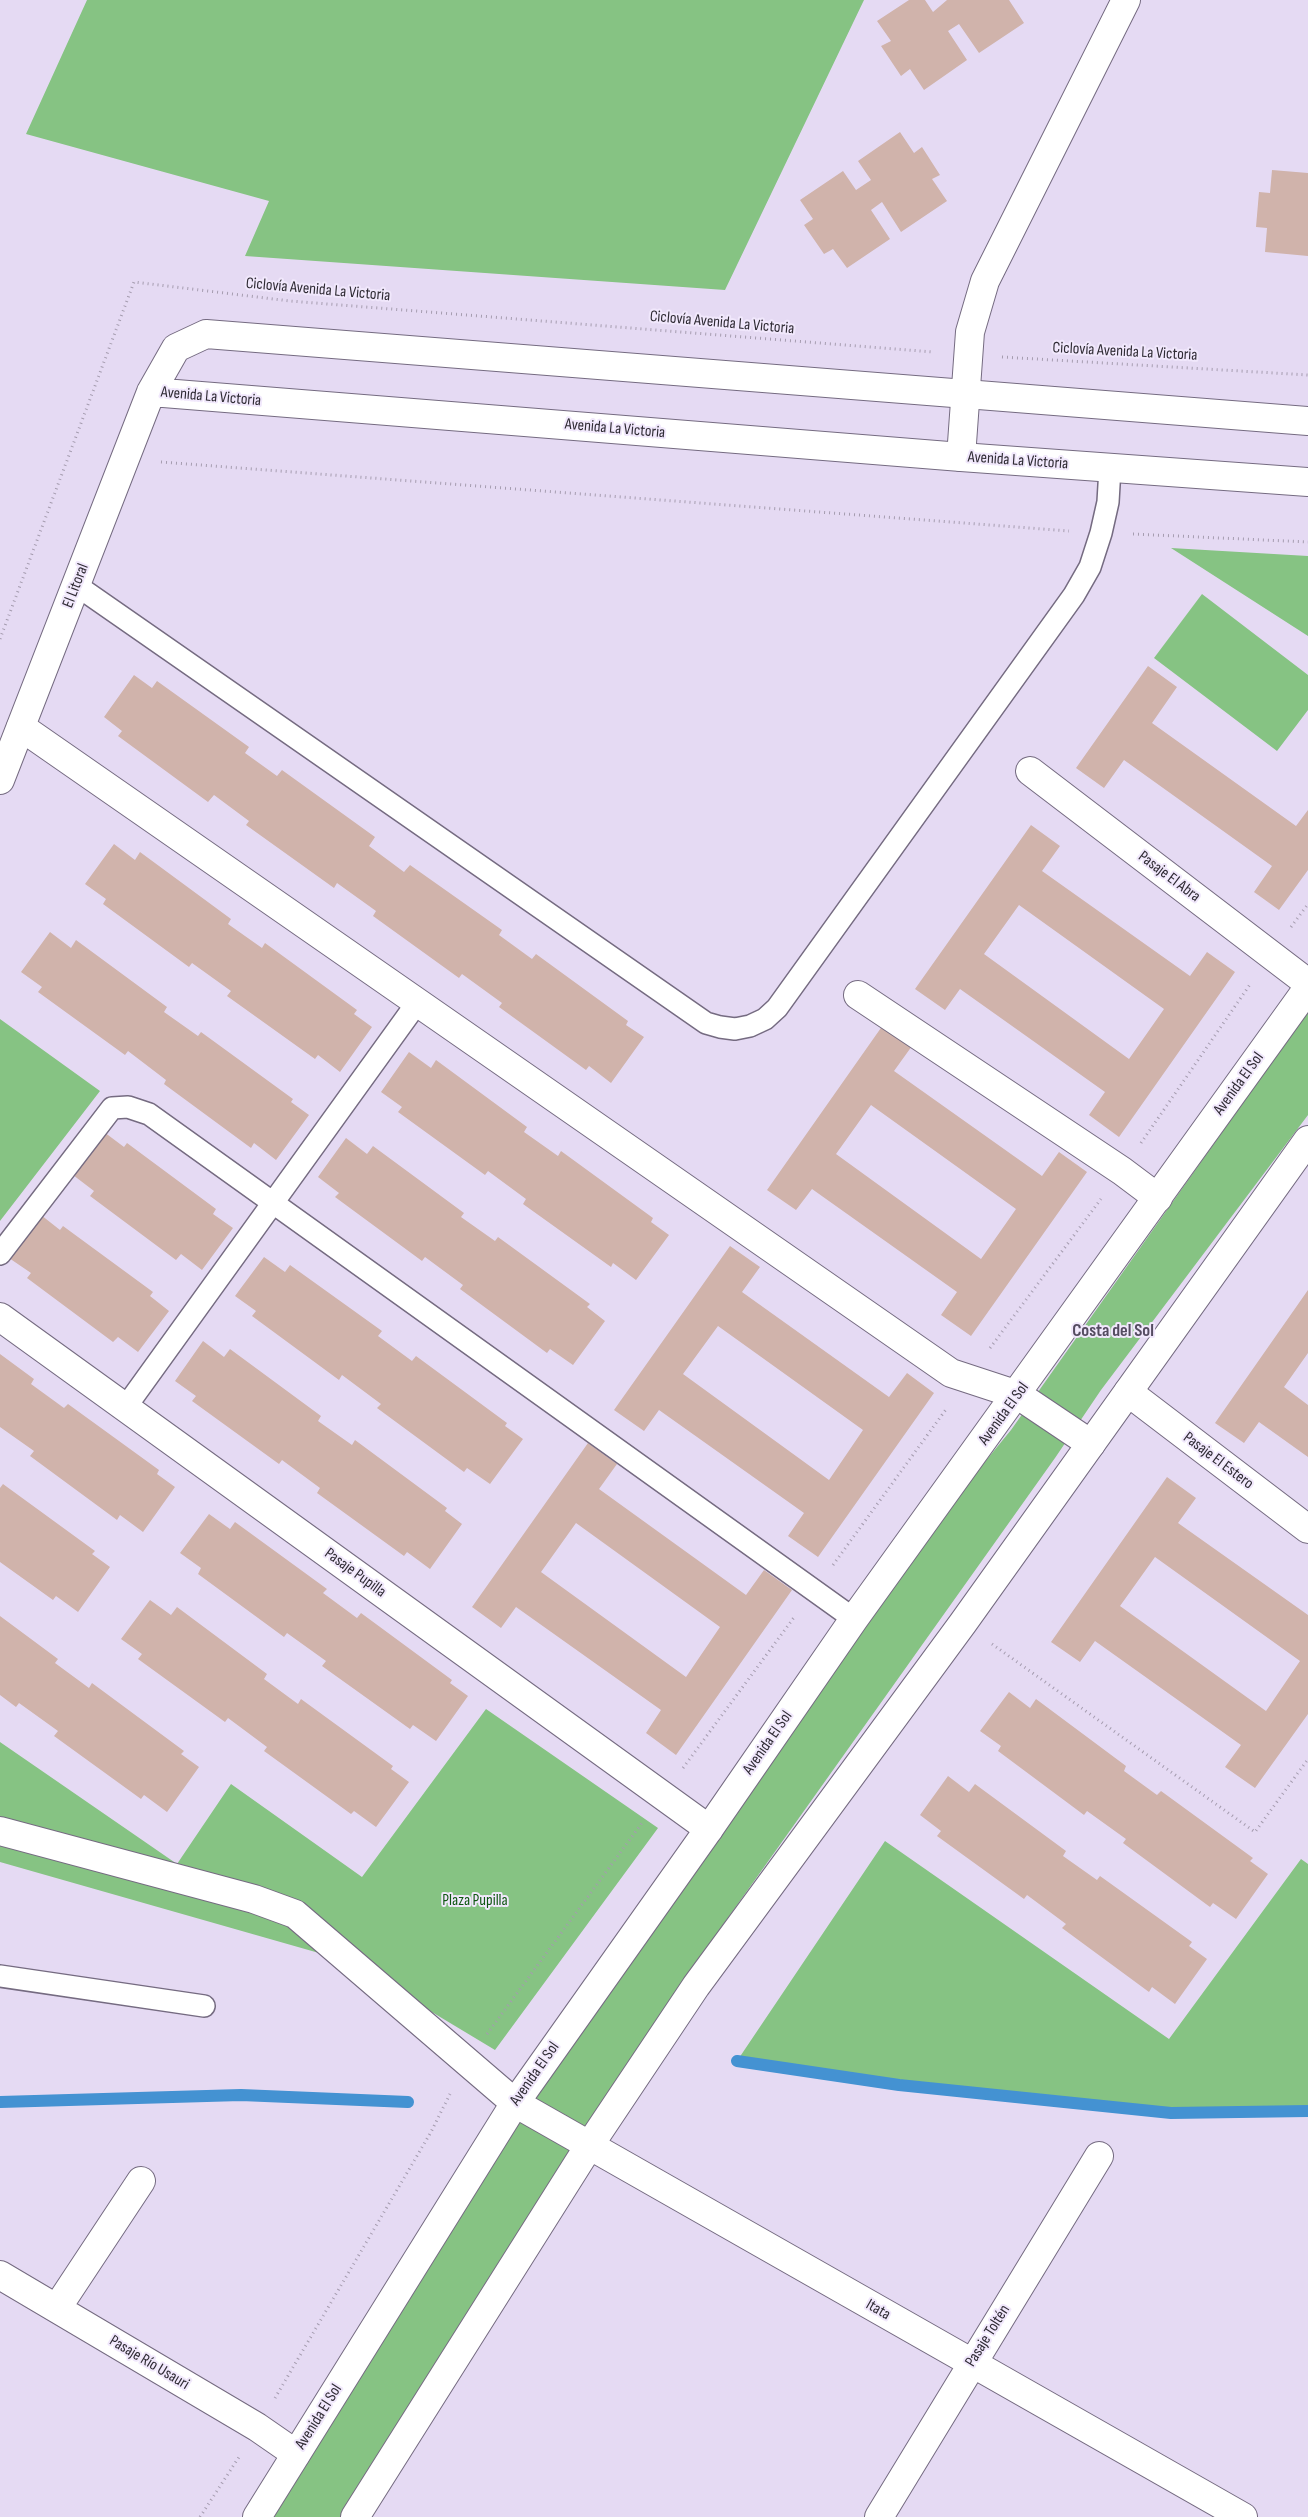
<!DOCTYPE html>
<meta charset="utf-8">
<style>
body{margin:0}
canvas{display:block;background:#e5daf3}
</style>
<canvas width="1308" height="2517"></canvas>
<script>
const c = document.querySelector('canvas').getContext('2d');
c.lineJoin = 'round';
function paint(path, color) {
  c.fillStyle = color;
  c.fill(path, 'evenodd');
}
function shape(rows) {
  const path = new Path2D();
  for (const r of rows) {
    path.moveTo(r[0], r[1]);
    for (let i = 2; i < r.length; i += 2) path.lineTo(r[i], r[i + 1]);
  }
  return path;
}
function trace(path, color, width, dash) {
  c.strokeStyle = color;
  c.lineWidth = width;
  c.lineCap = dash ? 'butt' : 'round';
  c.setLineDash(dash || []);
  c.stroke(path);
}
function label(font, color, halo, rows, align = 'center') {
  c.font = font + ' "Sofia Sans Condensed",sans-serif';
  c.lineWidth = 4;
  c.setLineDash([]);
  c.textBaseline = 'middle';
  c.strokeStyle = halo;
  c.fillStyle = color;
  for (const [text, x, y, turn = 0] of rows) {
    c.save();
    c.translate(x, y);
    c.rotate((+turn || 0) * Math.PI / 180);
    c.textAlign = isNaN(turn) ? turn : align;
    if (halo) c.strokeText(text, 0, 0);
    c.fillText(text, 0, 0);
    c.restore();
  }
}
paint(shape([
 [87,0,864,0,725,290,245,256,269,201,26,134],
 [1171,548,1308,556,1308,636],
 [1202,594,1308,675,1308,710,1277,751,1154,658],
 [1308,1011,1308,1115,1101,1390,1055,1458,683,1981,345,2517,261,2517,492,2147,855,1620,1011,1430],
 [0,1019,100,1091,0,1221],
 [486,1709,658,1828,495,2050,347,1961,0,1862,0,1742,177,1864,231,1784,362,1877],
 [885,1841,1169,2039,1301,1859,1308,1864,1308,2111,1171,2113,899,2085,737,2061]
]), '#86c383');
trace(shape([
 [737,2061,899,2085,1171,2113,1308,2111],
 [0,2102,241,2095,408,2102]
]), '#4492d2', 12);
paint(shape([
 [909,0,925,0,933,12,947,0,1009,0,1024,23,979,53,959,24,948,31,967,60,924,90,910,69,901,76,881,46,891,41,877,21],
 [900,132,914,153,922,147,940,175,932,179,947,201,901,232,882,202,871,210,890,239,847,268,833,249,824,254,804,225,813,219,800,200,843,171,856,190,871,180,858,161],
 [1272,170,1308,173,1308,256,1265,252,1267,228,1256,227,1259,192,1270,193],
 [1148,666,1177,687,1152,723,1296,826,1308,810,1308,870,1279,910,1254,892,1272,866,1124,760,1104,788,1076,768],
 [134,675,152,688,157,681,249,747,245,753,277,776,282,770,375,837,369,846,404,872,410,865,502,930,499,935,532,959,536,954,628,1021,626,1025,644,1037,611,1083,589,1066,586,1070,499,1007,502,1003,462,974,459,978,373,916,376,911,337,883,334,888,246,825,249,821,214,795,208,802,118,736,122,731,104,717],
 [1031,825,1060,846,1042,871,1190,976,1207,952,1235,972,1119,1137,1089,1115,1105,1092,960,989,945,1010,915,989],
 [1019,905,1164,1009,1129,1059,984,954],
 [114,844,135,860,140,852,231,919,228,924,262,948,265,943,357,1010,354,1014,372,1027,340,1072,318,1055,315,1059,227,996,231,991,192,963,189,967,103,904,106,899,85,884],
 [50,932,71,948,76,940,167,1007,164,1012,198,1036,201,1032,293,1099,291,1102,309,1115,276,1160,254,1143,251,1148,164,1084,166,1080,128,1051,125,1055,38,992,42,987,21,972],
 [883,1025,912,1046,894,1071,1042,1176,1059,1152,1087,1172,971,1336,941,1315,957,1292,812,1189,796,1210,767,1190],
 [871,1105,1016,1209,981,1259,836,1154],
 [409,1052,431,1068,436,1060,527,1127,524,1132,558,1156,561,1151,653,1218,651,1222,669,1235,636,1280,613,1263,611,1267,523,1204,526,1199,488,1171,485,1175,398,1112,402,1107,381,1092],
 [104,1132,124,1147,127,1143,216,1209,213,1214,233,1228,202,1270,181,1254,176,1260,90,1196,94,1191,73,1175],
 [346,1138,367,1154,373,1146,464,1213,461,1217,495,1241,498,1237,590,1304,587,1307,605,1321,573,1365,550,1349,547,1353,460,1289,463,1285,425,1257,422,1261,335,1197,339,1193,318,1177],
 [41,1215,60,1230,63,1226,153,1292,150,1296,169,1311,138,1352,118,1337,113,1342,27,1278,31,1273,9,1258],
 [730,1246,760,1267,742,1292,889,1397,907,1373,934,1393,818,1557,788,1536,804,1513,659,1410,644,1431,614,1410],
 [718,1326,863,1430,829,1480,683,1374],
 [264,1257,285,1272,290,1265,382,1331,378,1336,412,1361,416,1356,507,1423,505,1426,523,1439,490,1484,467,1468,464,1472,377,1408,381,1404,342,1375,339,1380,252,1316,256,1311,235,1296],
 [1308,1290,1308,1353,1284,1387,1308,1405,1308,1457,1259,1422,1244,1443,1215,1423],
 [203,1341,224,1357,230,1349,321,1416,318,1421,352,1445,355,1440,447,1508,445,1511,462,1524,430,1569,407,1552,404,1556,317,1493,320,1488,282,1460,279,1464,192,1401,196,1396,175,1381],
 [0,1354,34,1379,31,1384,64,1408,68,1404,159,1470,157,1474,175,1487,143,1532,120,1515,117,1520,30,1456,34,1451,0,1427],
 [588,1443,617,1464,599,1489,746,1595,764,1570,792,1590,676,1755,646,1733,661,1710,516,1607,501,1628,472,1607],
 [576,1523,720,1627,686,1677,541,1572],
 [1167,1477,1196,1498,1178,1523,1308,1615,1308,1714,1255,1788,1225,1767,1241,1745,1095,1641,1080,1662,1051,1642],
 [1155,1557,1300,1661,1266,1711,1120,1606],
 [3,1484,95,1551,92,1554,110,1567,78,1612,56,1596,53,1600,0,1562,0,1488],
 [209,1514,230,1529,235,1522,327,1589,323,1593,357,1618,361,1613,452,1680,450,1683,468,1696,436,1741,413,1725,410,1729,322,1666,326,1661,287,1633,284,1637,198,1574,201,1568,180,1553],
 [150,1600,171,1615,177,1607,267,1674,264,1679,298,1704,301,1699,393,1766,391,1769,409,1782,376,1827,354,1811,351,1814,264,1751,267,1747,228,1718,225,1722,138,1659,142,1654,121,1639],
 [0,1616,58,1659,55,1663,89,1688,92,1683,184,1751,181,1754,199,1767,167,1812,144,1795,141,1799,54,1736,58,1731,19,1703,16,1707,0,1695],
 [1009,1692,1030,1708,1036,1699,1126,1766,1124,1771,1157,1795,1161,1791,1253,1858,1250,1861,1268,1874,1236,1919,1213,1903,1210,1907,1123,1843,1126,1839,1087,1811,1084,1815,998,1751,1001,1746,980,1731],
 [948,1776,969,1792,975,1784,1066,1851,1063,1856,1097,1880,1100,1876,1192,1942,1189,1946,1207,1959,1175,2004,1152,1987,1149,1992,1062,1928,1066,1924,1027,1895,1024,1899,937,1836,941,1831,920,1815]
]), '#d0b3ab');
const service = shape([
 [76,585,706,1023,720,1027,735,1029,750,1026,765,1019,777,1008,1074,595,1090,567,1101,533,1108,502,1110,468],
 [0,1254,112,1108,128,1107,149,1114,854,1619],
 [125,1408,417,1003],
 [0,1976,204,2006]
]);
const minor = shape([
 [961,457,970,332,985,281,1126,0],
 [21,727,951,1373,1018,1395,1091,1444],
 [1030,771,1308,983],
 [858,995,1122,1171,1158,1198],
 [0,1317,709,1829],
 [1128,1392,1308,1529],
 [0,1831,254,1899,295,1914,515,2103,1243,2517],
 [0,2275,257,2427,296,2454],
 [57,2308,141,2181],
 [879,2517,1099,2156]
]);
const tertiary = shape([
 [151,392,961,457,1308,482],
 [0,780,151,392,176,348,206,334,1308,421]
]);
const secondary = shape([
 [257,2517,515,2103,709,1829,854,1619,1308,988],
 [355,2517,589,2146,696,1986,963,1623,1308,1140]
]);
trace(service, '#756b81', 24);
trace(minor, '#756b81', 30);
trace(tertiary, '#756b81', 30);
trace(secondary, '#756b81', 30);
trace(shape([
 [1002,357,1308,375],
 [161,462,1069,531],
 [1133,534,1308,542],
 [0,639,134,282,290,301,933,352],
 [1291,927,1308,904],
 [1141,1143,1251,983],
 [990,1348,1101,1199],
 [833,1565,947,1408],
 [992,1644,1255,1832,1308,1759],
 [683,1768,795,1616],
 [487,2034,642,1823],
 [275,2398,431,2132,450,2094],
 [200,2517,239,2457]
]), '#a59caf', 3, [1, 4]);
trace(service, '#fff', 21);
trace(minor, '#fff', 28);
trace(tertiary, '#fff', 28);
trace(secondary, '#fff', 28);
label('16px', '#2f2b34', '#f1e8fc', [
 ["Ciclovía Avenida La Victoria",318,290,5],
 ["Ciclovía Avenida La Victoria",722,323,5],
 ["Ciclovía Avenida La Victoria",1125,352,3],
 ["Avenida La Victoria",211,397,5],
 ["Avenida La Victoria",615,429,5],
 ["Avenida La Victoria",1018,461,4],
 ["El Litoral",76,586,-69],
 ["Pasaje El Abra",1169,877,37],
 ["Avenida El Sol",1239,1084,-54],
 ["Avenida El Sol",1004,1414,-54],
 ["Pasaje El Estero",1218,1461,37],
 ["Pasaje Pupilla",355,1573,36],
 ["Avenida El Sol",768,1743,-55],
 ["Avenida El Sol",535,2074,-55],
 ["Itata",878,2310,30],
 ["Pasaje Toltén",988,2336,-58],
 ["Pasaje Río Usauri",149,2363,31],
 ["Avenida El Sol",319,2417,-58]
]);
label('16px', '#0e5711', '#f1e8fc', [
 ["Plaza Pupilla",475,1901]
]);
label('bold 18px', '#554c61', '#f1e8fc', [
 ["Costa del Sol",1113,1331]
]);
</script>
